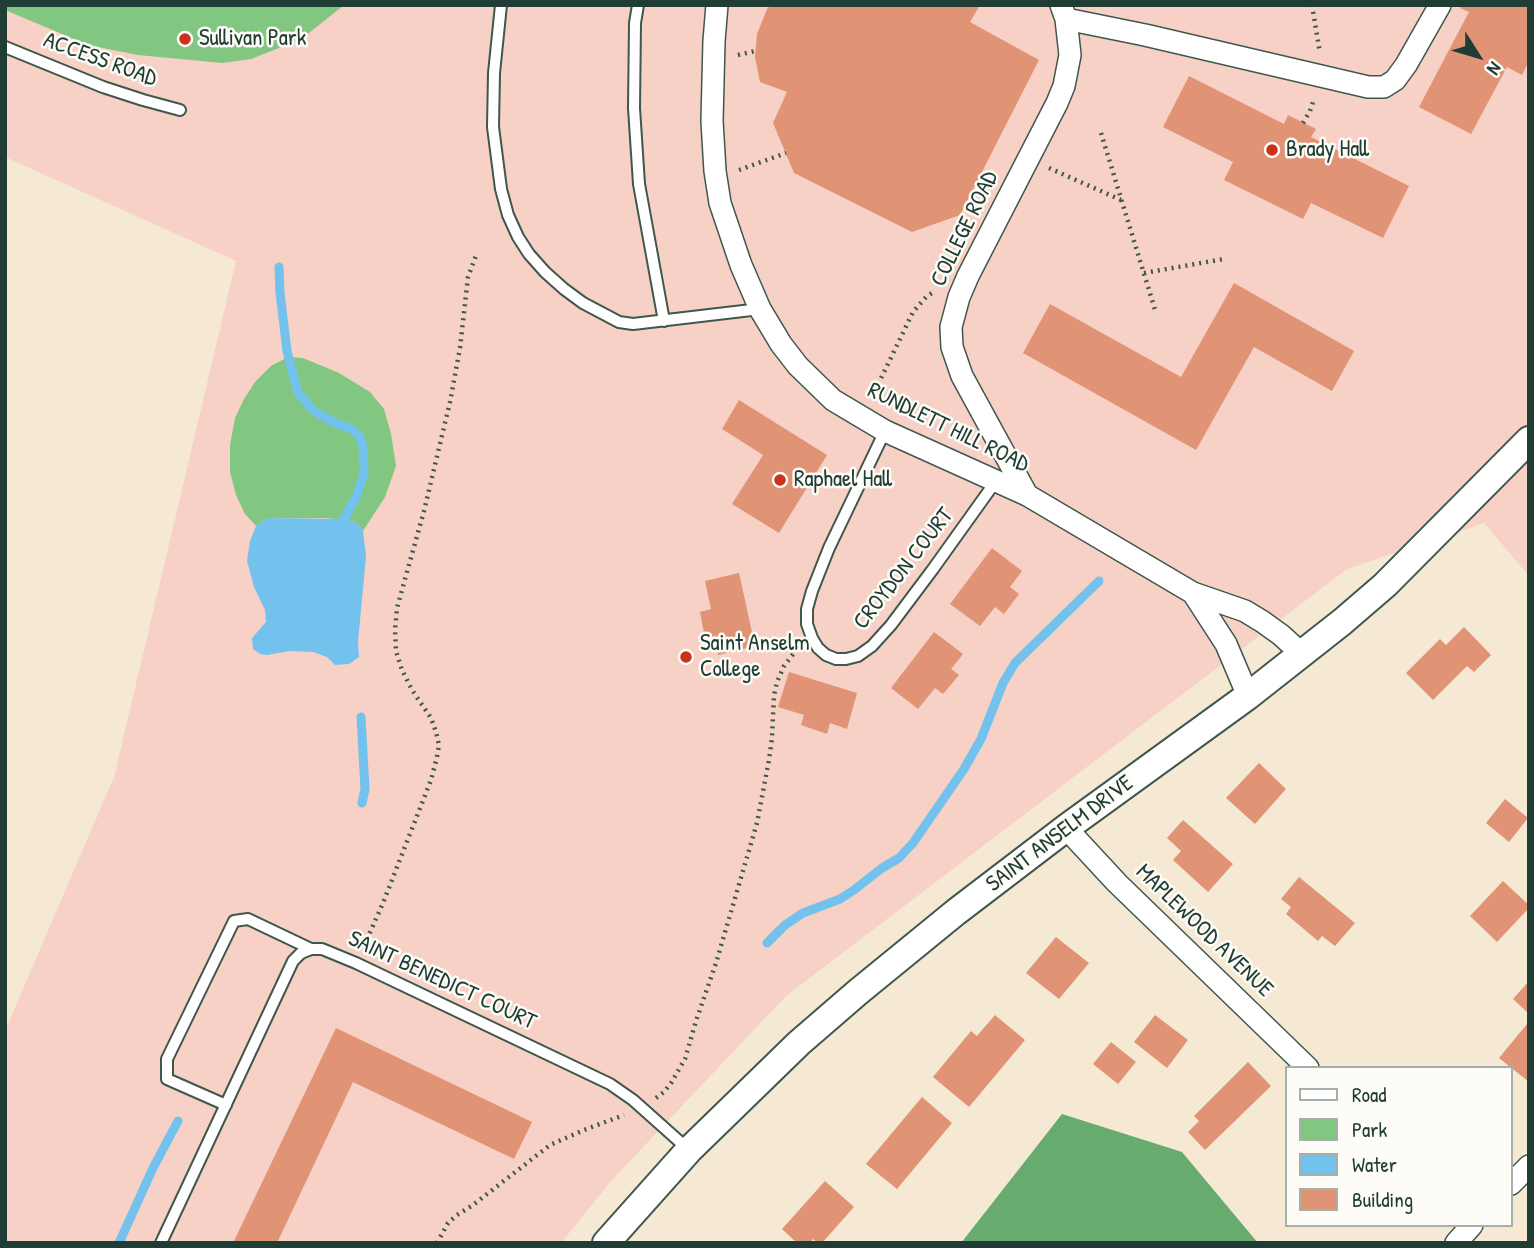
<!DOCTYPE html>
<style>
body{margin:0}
#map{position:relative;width:1534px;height:1248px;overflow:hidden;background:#f5e9d3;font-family:"Patrick Hand",sans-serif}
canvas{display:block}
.frame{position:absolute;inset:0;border:7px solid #1f3d34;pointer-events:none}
.legend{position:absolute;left:1285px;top:1066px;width:228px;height:161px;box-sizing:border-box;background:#fdfcf7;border:2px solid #a4b0a9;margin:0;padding:9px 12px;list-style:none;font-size:21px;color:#1f3d34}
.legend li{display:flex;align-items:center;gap:14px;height:35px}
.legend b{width:35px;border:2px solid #a4b0a9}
.north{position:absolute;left:1443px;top:21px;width:70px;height:70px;-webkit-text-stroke:5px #fdfcf7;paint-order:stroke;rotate:127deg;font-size:19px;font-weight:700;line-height:28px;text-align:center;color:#1f3d34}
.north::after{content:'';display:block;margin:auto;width:24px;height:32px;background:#1f3d34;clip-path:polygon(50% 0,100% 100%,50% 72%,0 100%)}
</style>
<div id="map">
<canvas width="1534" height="1248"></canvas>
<div class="frame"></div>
<ul class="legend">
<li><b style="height:9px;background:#fff"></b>Road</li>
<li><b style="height:19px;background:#81c681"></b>Park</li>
<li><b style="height:19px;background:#72c2ed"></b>Water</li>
<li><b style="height:19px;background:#e09375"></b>Building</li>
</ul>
<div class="north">N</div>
</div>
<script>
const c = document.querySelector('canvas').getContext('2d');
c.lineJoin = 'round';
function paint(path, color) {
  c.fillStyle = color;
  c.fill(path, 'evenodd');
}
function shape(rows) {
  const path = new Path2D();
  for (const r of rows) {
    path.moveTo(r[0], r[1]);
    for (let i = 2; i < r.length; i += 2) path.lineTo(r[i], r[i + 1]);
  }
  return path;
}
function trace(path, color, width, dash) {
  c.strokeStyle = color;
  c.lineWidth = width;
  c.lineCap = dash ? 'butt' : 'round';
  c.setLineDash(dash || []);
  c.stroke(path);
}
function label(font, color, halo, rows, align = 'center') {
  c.font = font + ' "Patrick Hand",sans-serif';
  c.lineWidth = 5;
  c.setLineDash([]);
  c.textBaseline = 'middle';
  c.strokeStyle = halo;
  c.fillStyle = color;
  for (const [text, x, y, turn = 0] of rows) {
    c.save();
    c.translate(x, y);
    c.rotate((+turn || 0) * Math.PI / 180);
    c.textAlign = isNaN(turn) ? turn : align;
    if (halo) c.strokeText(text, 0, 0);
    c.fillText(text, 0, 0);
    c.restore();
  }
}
paint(shape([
 [5,5,1529,5,1529,576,1484,523,1347,569,786,996,612,1180,561,1243,5,1243,5,1031,114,777,236,261,5,157]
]), '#f7d1c6');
paint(shape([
 [5,5,344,5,309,33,279,48,251,59,222,63,138,55,88,45,5,10],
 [288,357,303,358,339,373,370,392,384,409,391,434,396,466,385,497,363,531,356,522,327,518,268,518,256,526,245,514,236,495,230,472,230,445,235,418,244,399,255,382,271,366]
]), '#81c681');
paint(shape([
 [1062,1114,1182,1152,1258,1243,961,1243]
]), '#68ab6f');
paint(shape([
 [268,518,344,519,356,522,363,531,366,556,358,642,359,657,349,664,335,665,327,657,313,652,290,651,267,655,260,654,253,649,252,638,266,622,265,610,254,587,247,561,250,541,256,526]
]), '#72c2ed');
trace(shape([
 [279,267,280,293,287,351,298,393,314,411,335,423,350,428,359,435,363,447,364,473,357,495,344,519],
 [361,717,365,789,362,803],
 [767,943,785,925,803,913,840,899,854,890,882,868,899,858,913,843,964,769,981,739,1003,683,1015,663,1099,581],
 [119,1243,153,1168,178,1121]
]), '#72c2ed', 9);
paint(shape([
 [771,5,980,5,970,22,1039,60,960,215,912,232,794,173,773,123,787,92,760,82,755,57,757,34,767,9],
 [1462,5,1529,5,1529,61,1522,75,1507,67,1471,134,1419,107,1469,12,1460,8],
 [1189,76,1284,124,1288,115,1316,129,1311,137,1409,186,1383,238,1311,203,1303,219,1224,180,1233,162,1163,127],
 [1234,283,1354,351,1332,391,1254,347,1196,450,1023,353,1050,304,1181,377],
 [739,400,827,455,779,533,732,504,763,455,722,429],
 [992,548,1022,571,1010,587,1019,594,1004,614,995,607,980,626,950,604],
 [739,573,755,646,718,655,715,636,705,638,700,612,711,609,705,581],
 [1464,627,1491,655,1474,672,1467,666,1433,700,1406,673,1440,639,1446,645],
 [934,632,963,654,951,669,959,675,943,694,935,688,918,709,891,688],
 [789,672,857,693,847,729,830,723,827,734,801,725,804,715,778,707],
 [1259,763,1286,789,1255,824,1226,798],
 [1505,799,1528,818,1509,842,1486,823],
 [1183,820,1233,864,1208,892,1173,860,1181,851,1167,838],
 [1299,877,1355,923,1335,946,1322,936,1318,941,1286,914,1291,907,1281,899],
 [1503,881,1529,905,1529,908,1497,942,1470,916],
 [1056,937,1089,963,1059,999,1026,973],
 [1529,981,1529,1014,1513,999],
 [995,1015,1025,1040,969,1107,933,1077,971,1031,977,1036],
 [1155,1015,1188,1040,1167,1068,1134,1042],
 [1527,1024,1529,1026,1529,1082,1499,1058],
 [336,1028,532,1122,514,1159,353,1082,277,1243,233,1243],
 [1111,1042,1136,1062,1118,1084,1093,1064],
 [1248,1062,1271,1086,1205,1150,1188,1132,1199,1121,1194,1116],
 [922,1097,952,1123,897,1189,866,1164],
 [825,1181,854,1207,822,1243,818,1243,813,1239,810,1243,797,1243,782,1229]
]), '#e09375');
const service = shape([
 [501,5,494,73,493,127,501,189,508,215,518,237,529,254,545,272,564,289,583,303,619,322,633,324,760,309],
 [638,5,635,23,634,108,639,184,664,321],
 [5,47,103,87,143,100,180,110],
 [885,431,829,548,812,591,807,609,807,624,812,638,818,648,826,655,836,659,846,659,858,656,872,646,891,625,933,569,996,481],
 [226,1105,167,1079,167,1059,234,921,248,919,311,949],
 [161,1243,293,961,301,953,311,949,322,949,356,963,610,1084,633,1100,689,1150]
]);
const minor = shape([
 [717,5,714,41,712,121,715,171,720,203,741,265,760,309,781,344,798,366,833,400,885,431,1027,495,1193,593,1245,611,1263,622,1281,635,1302,654],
 [1066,19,1145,35,1368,87,1384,87,1395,80,1406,65,1440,5],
 [1027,495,962,376,952,347,951,327,959,297,968,276,1057,103,1064,86,1070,55,1066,19,1061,5],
 [1193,593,1226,644,1248,696],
 [1066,828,1117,883,1308,1068],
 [1511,1184,1529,1166],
 [1456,1243,1472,1225]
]);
const tertiary = shape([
 [606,1243,689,1150,799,1043,858,992,956,912,1066,828,1248,696,1342,622,1385,585,1529,440]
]);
trace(service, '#3f574c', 14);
trace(minor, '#3f574c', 24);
trace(tertiary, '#3f574c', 30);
trace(shape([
 [1312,5,1320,53],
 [738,55,755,51],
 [1303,123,1310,111,1314,99],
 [1101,133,1156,313],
 [1049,168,1121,200],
 [739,170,786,153],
 [1144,273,1224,259],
 [872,397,913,312,926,297,935,291],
 [364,946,383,903,431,780,437,757,439,745,436,732,431,718,412,690,402,670,396,651,395,630,397,608,424,511,450,402,460,348,468,277,477,253],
 [656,1098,664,1092,671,1083,685,1059,696,1021,716,963,757,823,769,760,772,738,774,695,777,682,784,666,797,649],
 [437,1243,448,1223,457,1215,473,1205,550,1145,584,1130,624,1115]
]), '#3f574c', 4.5, [2, 5]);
trace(service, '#fff', 10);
trace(minor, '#fff', 21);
trace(tertiary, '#fff', 26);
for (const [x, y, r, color] of [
 [185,39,7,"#c8321e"],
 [1272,150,7,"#c8321e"],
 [780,480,7,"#c8321e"],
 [686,657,7,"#c8321e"]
]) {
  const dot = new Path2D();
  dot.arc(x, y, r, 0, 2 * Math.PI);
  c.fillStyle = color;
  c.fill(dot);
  trace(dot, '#fdfcf7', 2.5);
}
label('23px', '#1f3d34', '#fdfcf7', [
 ["Sullivan Park",199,39],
 ["Brady Hall",1286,150],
 ["Raphael Hall",794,480],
 ["Saint Anselm",700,644],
 ["College",700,670]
], 'left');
label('23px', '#1f3d34', '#fdfcf7', [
 ["ACCESS ROAD",100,60,20],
 ["COLLEGE ROAD",965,229,-64],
 ["RUNDLETT HILL ROAD",948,428,26],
 ["CROYDON COURT",904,569,-52],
 ["SAINT ANSELM DRIVE",1060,834,-37],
 ["MAPLEWOOD AVENUE",1204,931,44],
 ["SAINT BENEDICT COURT",442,981,25]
]);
</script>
